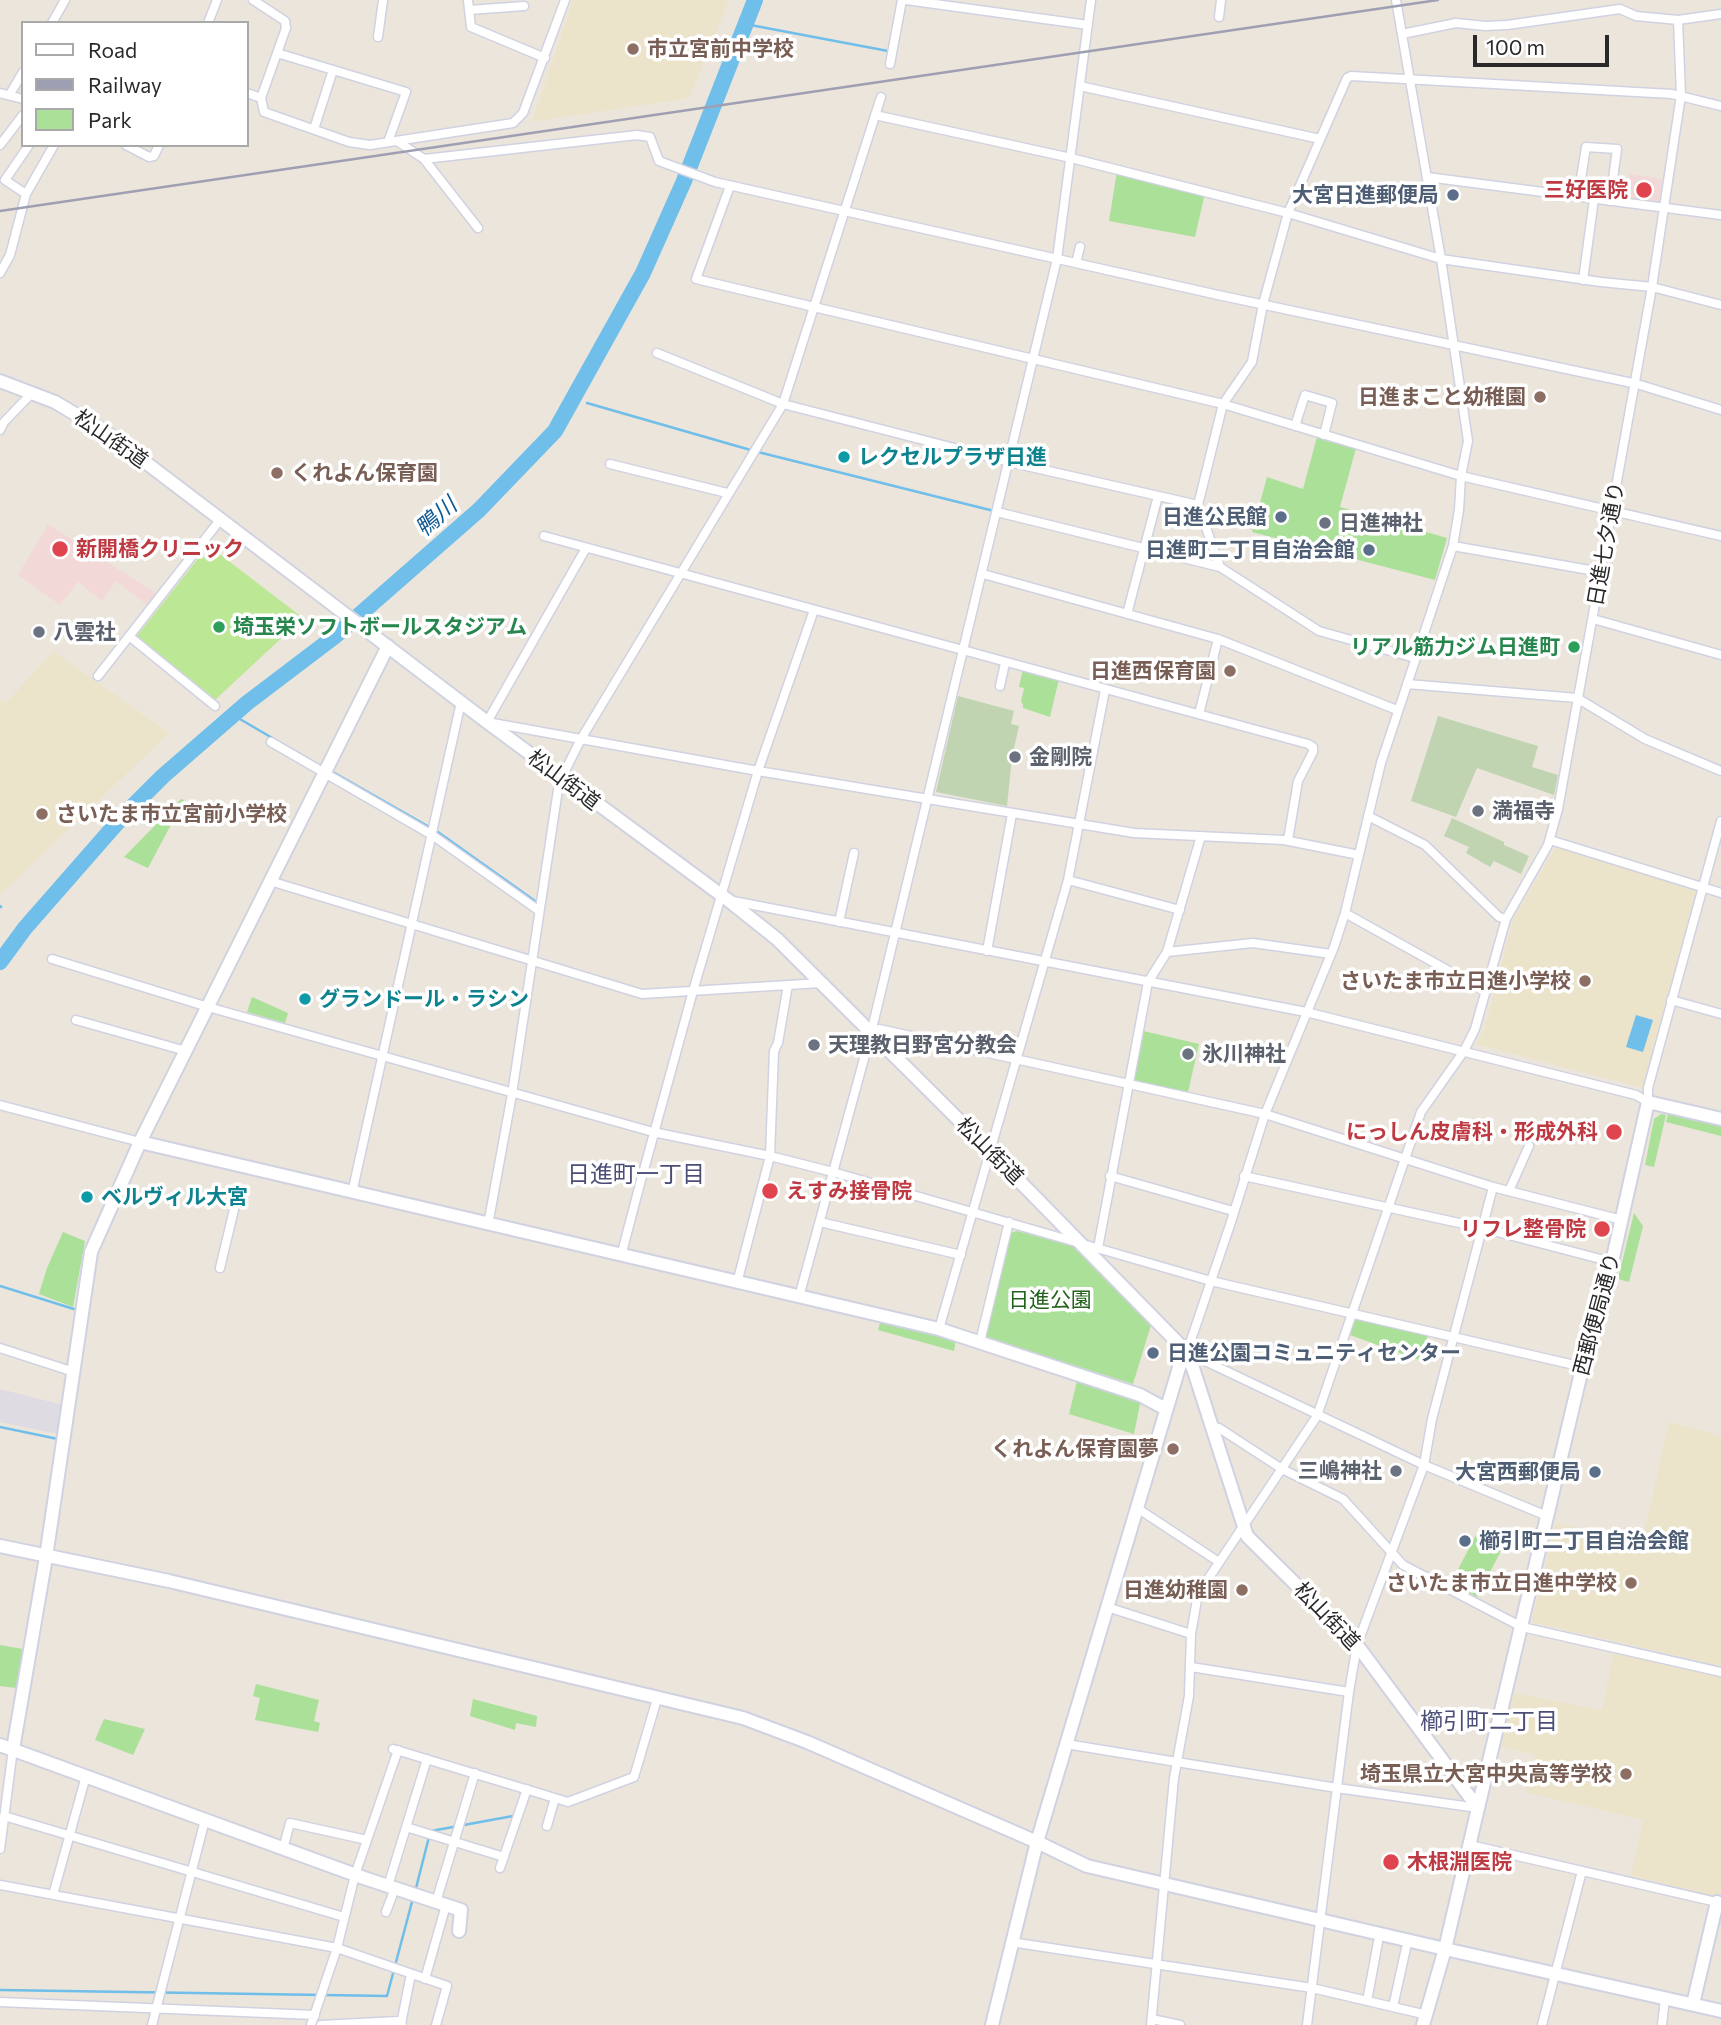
<!DOCTYPE html>
<meta charset="utf-8">
<style>
body{margin:0}
#map{position:relative;width:1721px;height:2025px;overflow:hidden;background:#ebe5db;font-family:Commissioner,sans-serif}
canvas{display:block}
.legend{position:absolute;left:21px;top:21px;width:228px;height:126px;box-sizing:border-box;background:#fff;border:2px solid #a9a9a9;margin:0;padding:9px 12px;list-style:none;font-size:21px;color:#292929}
.legend li{display:flex;align-items:center;gap:14px;height:35px}
.legend b{width:35px;border:2px solid #a9a9a9}
.scale{position:absolute;left:1473px;top:35px;width:136px;height:32px;box-sizing:border-box;border:4px solid #292929;border-top:0;padding-left:9px;font-size:21px;line-height:24px;white-space:nowrap;color:#292929;-webkit-text-stroke:5px #fff;paint-order:stroke}
</style>
<div id="map">
<canvas width="1721" height="2025"></canvas>
<ul class="legend">
<li><b style="height:9px;background:#fff"></b>Road</li>
<li><b style="height:9px;background:#9e9fb3"></b>Railway</li>
<li><b style="height:19px;background:#aae098"></b>Park</li>
</ul>
<div class="scale">100 m</div>
</div>
<script>
const c = document.querySelector('canvas').getContext('2d');
c.lineJoin = 'round';
function paint(path, color) {
  c.fillStyle = color;
  c.fill(path, 'evenodd');
}
function shape(rows) {
  const path = new Path2D();
  for (const r of rows) {
    path.moveTo(r[0], r[1]);
    for (let i = 2; i < r.length; i += 2) path.lineTo(r[i], r[i + 1]);
  }
  return path;
}
function trace(path, color, width, dash) {
  c.strokeStyle = color;
  c.lineWidth = width;
  c.lineCap = dash ? 'butt' : 'round';
  c.setLineDash(dash || []);
  c.stroke(path);
}
function label(font, color, halo, rows, align = 'center') {
  c.font = font + ' Commissioner,"Noto Sans JP",sans-serif';
  c.lineWidth = 7;
  c.setLineDash([]);
  c.textBaseline = 'middle';
  c.strokeStyle = halo;
  c.fillStyle = color;
  for (const [text, x, y, turn = 0] of rows) {
    c.save();
    c.translate(x, y);
    c.rotate((+turn || 0) * Math.PI / 180);
    c.textAlign = isNaN(turn) ? turn : align;
    if (halo) c.strokeText(text, 0, 0);
    c.fillText(text, 0, 0);
    c.restore();
  }
}
paint(shape([
 [0,1389,63,1405,58,1434,0,1422]
]), '#dedbe3');
paint(shape([
 [573,0,729,0,689,98,532,122],
 [53,651,169,733,0,895,0,701,8,701],
 [1557,845,1695,889,1696,892,1643,1088,1476,1044,1484,1030,1514,918],
 [1669,1422,1721,1436,1721,1666,1532,1622,1556,1523,1642,1543],
 [1614,1651,1721,1675,1721,1897,1631,1876,1643,1820,1525,1792,1535,1755,1500,1746,1513,1693,1602,1710]
]), '#ece4ca');
paint(shape([
 [1630,174,1662,179,1659,204,1627,200],
 [48,524,157,594,149,606,116,581,102,601,78,582,60,605,18,575]
]), '#f2d9d8');
paint(shape([
 [1117,171,1205,193,1195,237,1109,221],
 [1317,437,1356,448,1340,507,1447,538,1435,580,1252,532,1267,477,1303,489],
 [1023,669,1059,679,1050,717,1023,708,1023,704,1021,702,1024,688,1019,687],
 [181,799,184,800,148,868,124,857],
 [252,997,288,1013,285,1023,247,1012],
 [1139,1030,1199,1044,1187,1096,1129,1083],
 [1669,1111,1721,1123,1721,1136,1666,1122],
 [1661,1114,1666,1115,1654,1167,1645,1165,1654,1119],
 [1634,1213,1643,1226,1629,1282,1618,1279],
 [1017,1231,1076,1247,1151,1325,1133,1384,988,1338,985,1335,1010,1233],
 [63,1232,85,1241,73,1307,39,1294,47,1268],
 [1355,1316,1428,1334,1422,1361,1350,1335],
 [881,1319,956,1339,954,1351,878,1330],
 [1077,1381,1138,1400,1140,1404,1134,1434,1069,1414],
 [1477,1533,1503,1547,1477,1597,1451,1583],
 [0,1645,23,1649,16,1688,0,1686],
 [256,1684,319,1700,314,1721,320,1723,318,1732,255,1720,260,1698,253,1696],
 [473,1699,537,1716,536,1727,516,1723,515,1730,470,1716],
 [104,1719,145,1729,133,1755,95,1740]
]), '#aae098');
paint(shape([
 [958,696,1014,711,1011,724,1019,726,1012,757,1007,806,936,792],
 [1438,716,1538,746,1532,767,1558,775,1554,795,1477,768,1456,817,1411,801],
 [1452,818,1504,842,1504,845,1529,856,1521,874,1494,861,1490,867,1466,853,1469,847,1444,836]
]), '#c0d4b2');
paint(shape([
 [217,552,303,618,215,700,136,637,201,555]
]), '#bce794');
paint(shape([
 [1636,1015,1653,1020,1643,1052,1626,1047]
]), '#70beea');
trace(shape([
 [745,24,888,51],
 [587,403,754,451,994,511],
 [233,715,322,767],
 [331,771,438,832,535,901],
 [0,906,1,907],
 [0,1286,77,1310],
 [0,1427,58,1439],
 [431,1831,513,1816],
 [415,1892,429,1837],
 [0,1990,387,1996,413,1898]
]), '#70beea', 2.5);
trace(shape([
 [0,962,25,928,124,815,163,776,247,703,334,637,479,510,555,431,643,273,684,181,755,0]
]), '#70beea', 16);
const street = shape([
 [253,0,285,21,286,28,261,98,264,112,349,142,370,145,513,123,523,113,565,0],
 [468,0,471,27,545,58],
 [906,0,1088,25],
 [1396,0,1441,259,1468,441,1461,476,1459,510,1453,546,1381,763,1345,913,1334,947,1265,1114,1230,1225,1189,1346,1184,1351,1424,1465,1547,1516],
 [469,10,524,6],
 [1219,17,1221,0],
 [52,23,65,0],
 [208,23,217,0],
 [1402,34,1456,23,1485,26,1507,25,1620,9,1636,16,1678,20,1721,14],
 [378,37,383,0],
 [277,53,406,92,388,142],
 [890,64,902,0],
 [1080,86,1320,139],
 [0,93,23,99],
 [247,93,261,98],
 [10,94,23,72],
 [875,115,1071,158,1288,213,1441,259,1601,282,1652,287,1721,305],
 [314,129,333,70],
 [397,141,424,159,637,135,650,137,659,161,715,182,1218,295,1637,384,1721,410],
 [0,145,23,115],
 [126,145,149,157,154,156,159,145],
 [424,159,478,228],
 [1427,177,1721,215],
 [730,186,696,279,1223,404,1461,476,1721,536],
 [26,194,5,180,29,145],
 [1578,197,1586,147,1617,149,1610,201],
 [1076,263,1080,247],
 [0,273,10,255,26,194,54,145],
 [1583,280,1594,199],
 [657,353,783,404,1009,462,1198,505],
 [1295,426,1305,395,1332,403,1324,435],
 [0,430,4,422,32,393],
 [610,464,727,493],
 [997,512,1220,567,1319,631,1415,658],
 [544,536,1308,744,1313,747,1313,752,1298,781,1288,840],
 [1453,546,1601,572],
 [586,548,487,722,758,771,1134,833,1284,840,1359,855],
 [1220,567,1198,505,1223,404,1252,362,1263,304,1288,213,1347,78,1351,76,1672,94,1721,106],
 [983,574,1218,639,1397,710],
 [1127,614,1158,496],
 [1593,619,1721,655],
 [129,636,215,706],
 [98,676,220,520],
 [1407,684,1577,698,1645,739,1721,771],
 [1000,686,1005,663],
 [1199,714,1218,639],
 [271,742,432,835,538,910],
 [1368,816,1425,845,1499,917,1506,919],
 [1550,840,1721,893],
 [1068,880,1180,910],
 [270,881,642,994,821,983],
 [733,901,1306,1012,1636,1095,1648,1102,1648,1088,1721,821],
 [1345,913,1485,991],
 [839,922,854,853],
 [987,951,1012,814],
 [1167,952,1253,943,1331,954],
 [52,959,208,1007,653,1132,770,1156,833,1172,1211,1281,1583,1367],
 [1671,1000,1721,1014],
 [76,1020,186,1051],
 [871,1033,879,1029,1265,1114,1493,1187,1622,1220],
 [0,1105,140,1142],
 [1110,1176,1233,1211],
 [1244,1176,1482,1228,1612,1262],
 [642,1177,693,991,758,771,814,610],
 [1509,1191,1529,1146],
 [352,1193,461,702],
 [820,1222,961,1255],
 [488,1225,512,1094,559,783,581,739,783,404,881,97],
 [1098,1248,1148,982,1167,952,1201,836],
 [621,1256,641,1180],
 [220,1268,237,1197],
 [737,1283,770,1156,774,1051,778,1043,788,985],
 [799,1297,871,1033,1057,259,1091,0],
 [939,1329,1068,880,1105,690],
 [980,1342,1009,1222],
 [0,1348,74,1372],
 [1211,1427,1219,1428,1282,1469,1343,1499,1403,1565,1522,1627,1721,1672],
 [1137,1508,1219,1562],
 [1107,1607,1191,1634],
 [1191,1667,1349,1692],
 [1066,1744,1337,1788,1478,1808],
 [393,1749,568,1802,634,1777,657,1699],
 [4,1816,344,1917],
 [547,1826,555,1798],
 [406,1827,504,1857],
 [1470,1845,1721,1903],
 [0,1849,13,1749],
 [283,1849,290,1823,367,1840],
 [500,1868,527,1789],
 [0,1885,337,1948,447,1986,436,2025],
 [388,1886,427,1759],
 [53,1895,86,1776],
 [436,1902,475,1773],
 [386,1912,395,1888],
 [1011,1942,1312,1988,1427,2015],
 [425,1979,446,1905],
 [1367,2001,1378,1942],
 [0,2002,315,2015],
 [1393,2007,1406,1948],
 [1152,2019,1180,2025],
 [401,2024,411,1974],
 [152,2025,205,1820],
 [311,2025,337,1948,355,1875,398,1750],
 [321,2025,398,2021,402,2025],
 [1151,2025,1174,1778,1189,1696,1191,1634,1198,1594,1317,1416,1421,1112,1464,1051,1475,1029,1506,919,1548,845,1558,809,1652,287,1681,95,1678,20],
 [1307,2025,1349,1692,1357,1645,1424,1465,1432,1419,1493,1187],
 [1542,2025,1582,1871],
 [1662,2025,1665,1998]
]);
const secondary = shape([
 [0,381,55,402,107,433,487,722,728,900,777,939,990,1151,1179,1344,1193,1368,1247,1536,1357,1645,1478,1808,1445,1949,1721,2011],
 [140,1142,388,646],
 [0,1546,169,1581,743,1718,807,1742,1037,1842,1087,1866,1445,1949,1423,2025],
 [0,1745,364,1878,461,1910,459,1931],
 [13,1749,46,1557,91,1252,140,1142,939,1329,1140,1395,1166,1409],
 [1478,1808,1594,1318,1612,1262,1648,1102,1721,1119],
 [1693,2004,1717,1902],
 [992,2025,1037,1842,1184,1351]
]);
trace(street, '#d0d2e1', 11);
trace(secondary, '#d0d2e1', 16);
trace(street, '#fff', 8);
trace(secondary, '#fff', 12);
trace(shape([
 [0,211,1438,0]
]), '#9e9fb3', 2.5);
for (const [x, y, r, color] of [
 [633,49,7,"#8d6e63"],
 [1644,190,9,"#e0444e"],
 [1453,195,7,"#5c6f8a"],
 [1540,397,7,"#8d6e63"],
 [844,457,7,"#0f9aa8"],
 [277,473,7,"#8d6e63"],
 [1281,517,7,"#5c6f8a"],
 [1325,523,7,"#6b7280"],
 [60,549,9,"#e0444e"],
 [1369,550,7,"#5c6f8a"],
 [219,627,7,"#2e9e5b"],
 [39,632,7,"#6b7280"],
 [1574,647,7,"#2e9e5b"],
 [1230,671,7,"#8d6e63"],
 [1015,757,7,"#6b7280"],
 [1478,811,7,"#6b7280"],
 [42,814,7,"#8d6e63"],
 [1585,981,7,"#8d6e63"],
 [305,999,7,"#0f9aa8"],
 [814,1045,7,"#6b7280"],
 [1188,1054,7,"#6b7280"],
 [1614,1132,9,"#e0444e"],
 [770,1191,9,"#e0444e"],
 [87,1197,7,"#0f9aa8"],
 [1602,1229,9,"#e0444e"],
 [1153,1353,7,"#5c6f8a"],
 [1173,1449,7,"#8d6e63"],
 [1396,1471,7,"#6b7280"],
 [1595,1472,7,"#5c6f8a"],
 [1465,1541,7,"#5c6f8a"],
 [1631,1583,7,"#8d6e63"],
 [1242,1590,7,"#8d6e63"],
 [1626,1774,7,"#8d6e63"],
 [1391,1862,9,"#e0444e"]
]) {
  const dot = new Path2D();
  dot.arc(x, y, r, 0, 2 * Math.PI);
  c.fillStyle = color;
  c.fill(dot);
  trace(dot, '#fff', 2.5);
}
label('bold 21px', '#785e54', '#fff', [
 ["市立宮前中学校",647,49,"left"],
 ["日進まこと幼稚園",1526,397],
 ["くれよん保育園",291,473,"left"],
 ["日進西保育園",1216,671],
 ["さいたま市立宮前小学校",56,814,"left"],
 ["さいたま市立日進小学校",1571,981],
 ["くれよん保育園夢",1159,1449],
 ["さいたま市立日進中学校",1617,1583],
 ["日進幼稚園",1228,1590],
 ["埼玉県立大宮中央高等学校",1612,1774]
], 'right');
label('bold 21px', '#be3a42', '#fff', [
 ["三好医院",1628,190],
 ["新開橋クリニック",76,549,"left"],
 ["にっしん皮膚科・形成外科",1598,1132],
 ["えすみ接骨院",786,1191,"left"],
 ["リフレ整骨院",1586,1229],
 ["木根淵医院",1407,1862,"left"]
], 'right');
label('bold 21px', '#4e5e75', '#fff', [
 ["大宮日進郵便局",1439,195],
 ["日進公民館",1267,517],
 ["日進町二丁目自治会館",1355,550],
 ["日進公園コミュニティセンター",1167,1353,"left"],
 ["大宮西郵便局",1581,1472],
 ["櫛引町二丁目自治会館",1479,1541,"left"]
], 'right');
label('21px', '#292929', '#fff', [
 ["松山街道",111,439,35],
 ["日進七夕通り",1606,544,-80],
 ["松山街道",564,780,37],
 ["松山街道",990,1151,45],
 ["西郵便局通り",1597,1314,-75],
 ["松山街道",1327,1616,46]
]);
label('bold 21px', '#0d838f', '#fff', [
 ["レクセルプラザ日進",858,457],
 ["グランドール・ラシン",319,999],
 ["ベルヴィル大宮",101,1197]
], 'left');
label('bold 21px', '#5b616d', '#fff', [
 ["日進神社",1339,523],
 ["八雲社",53,632],
 ["金剛院",1029,757],
 ["満福寺",1492,811],
 ["天理教日野宮分教会",828,1045],
 ["氷川神社",1202,1054],
 ["三嶋神社",1382,1471,"right"]
], 'left');
label('bold 21px', '#27864d', '#fff', [
 ["埼玉栄ソフトボールスタジアム",233,627],
 ["リアル筋力ジム日進町",1560,647,"right"]
], 'left');
label('21px', '#24631c', '#fff', [
 ["日進公園",1050,1300]
]);
label('italic 23px', '#115b94', '#fff', [
 ["鴨川",436,517,-41]
]);
label('23px', '#4b4f78', '#fff', [
 ["日進町一丁目",636,1174],
 ["櫛引町二丁目",1489,1721]
]);
</script>
